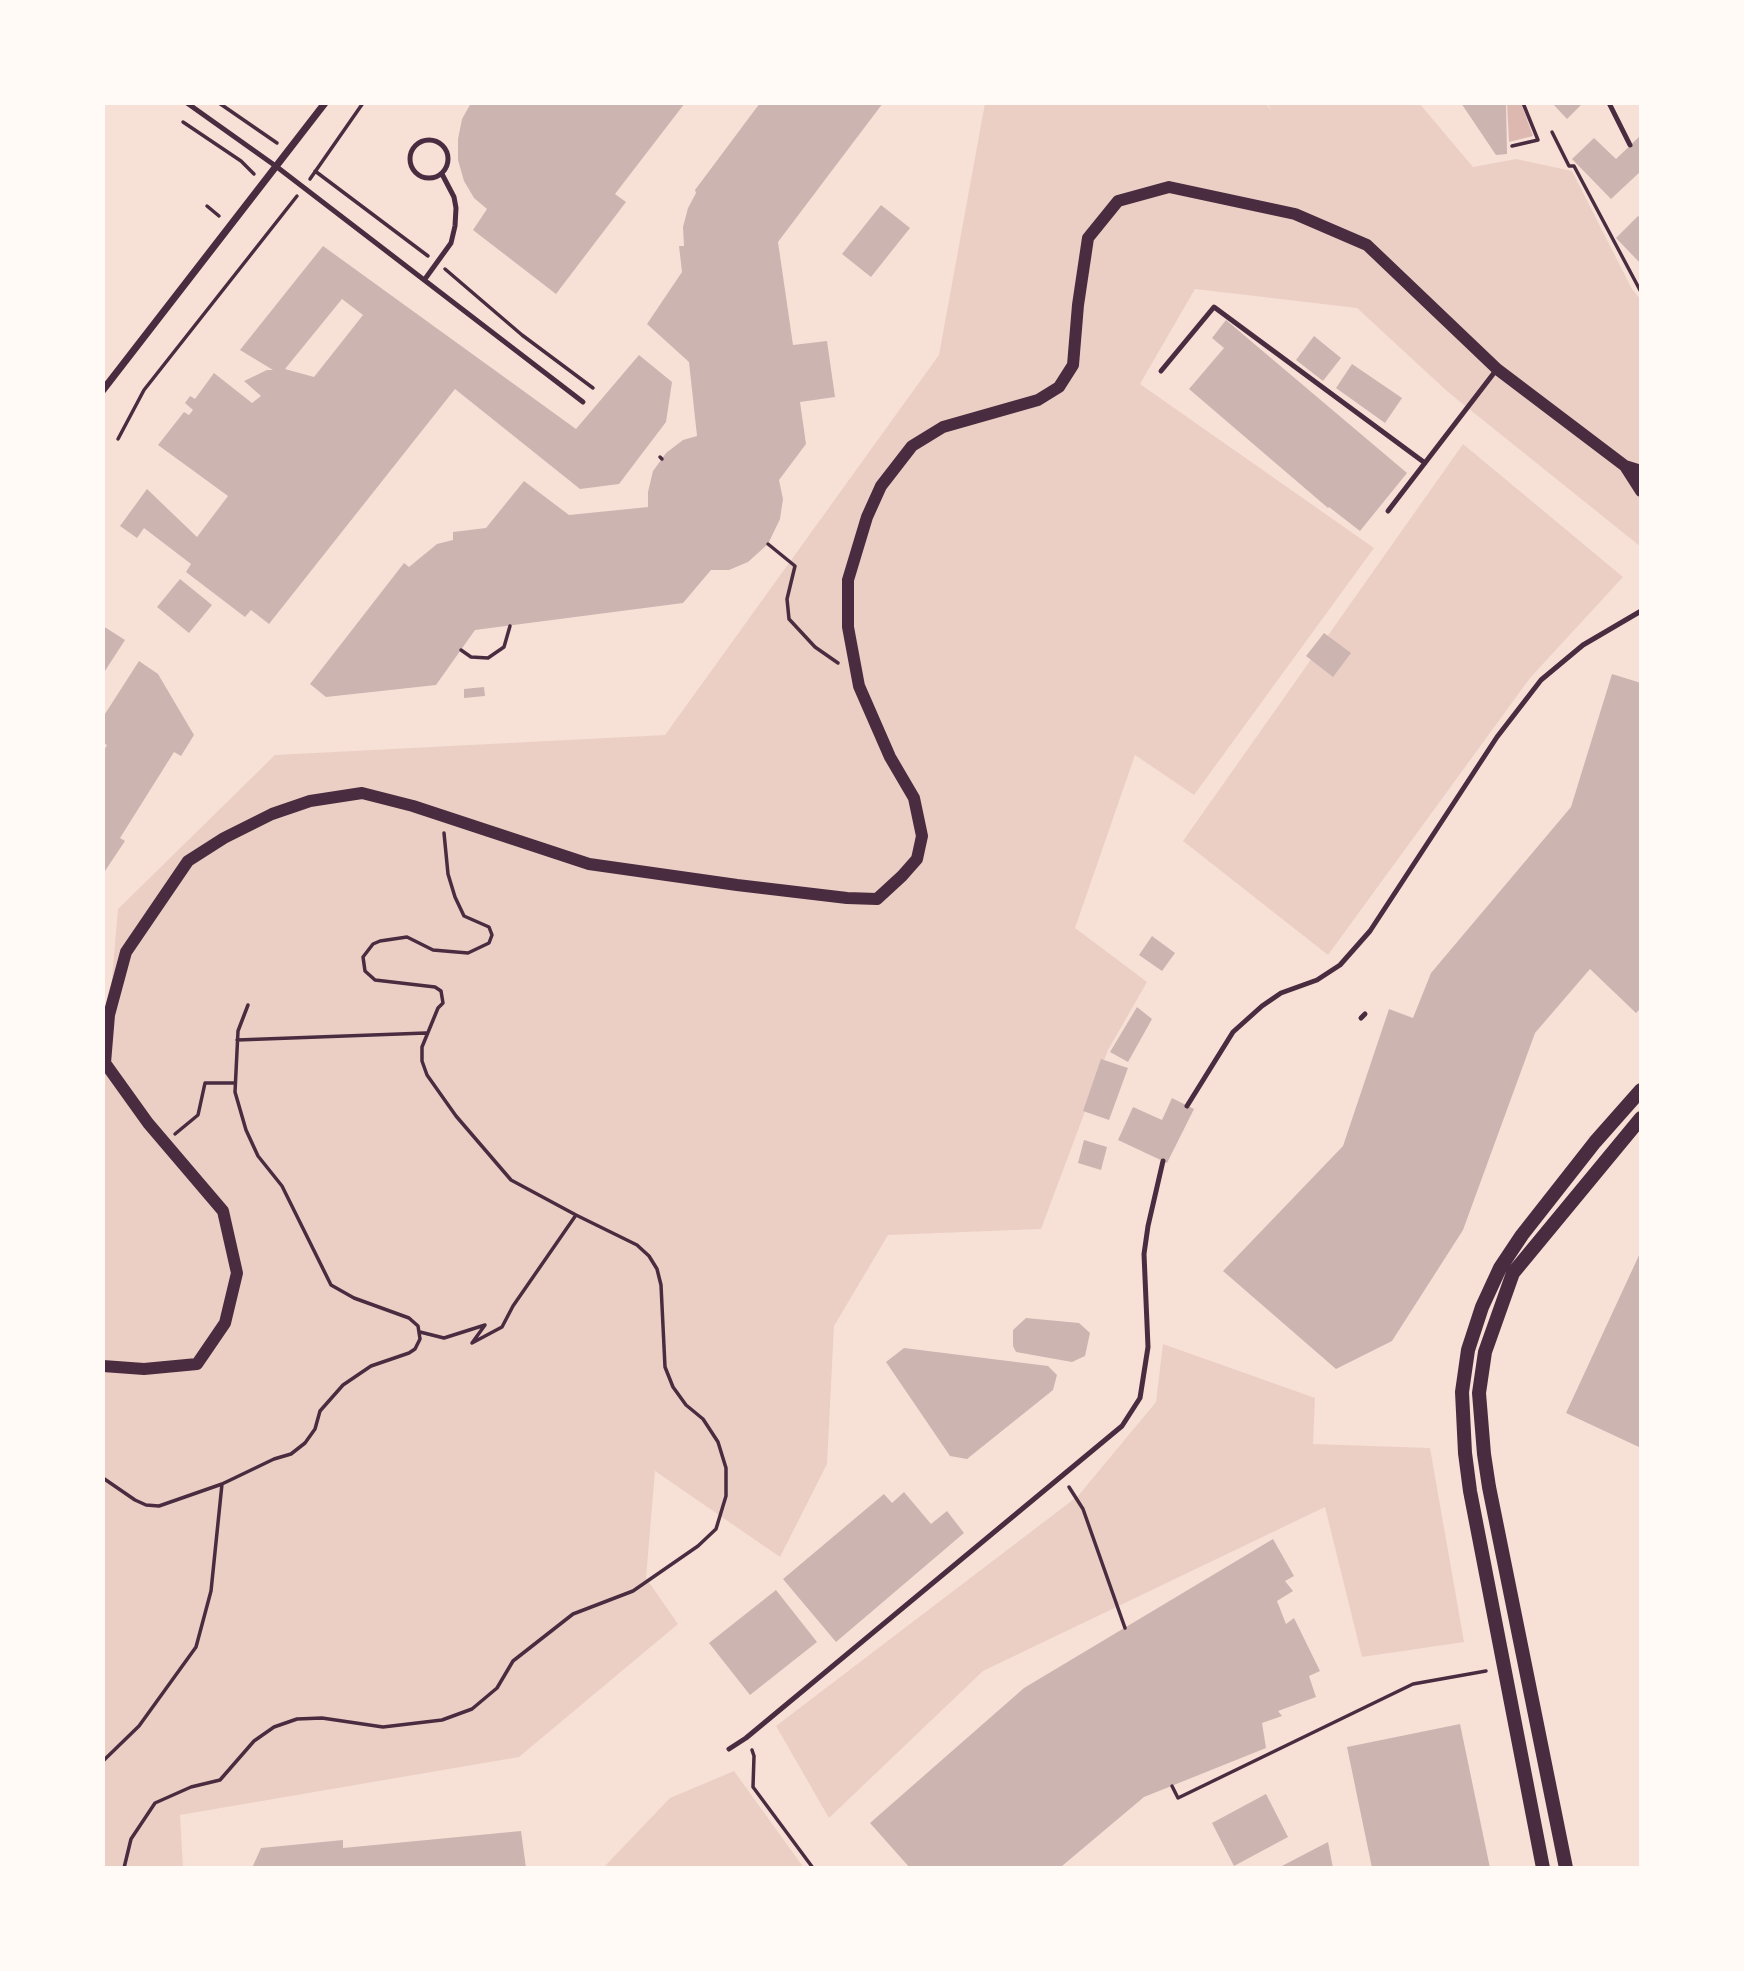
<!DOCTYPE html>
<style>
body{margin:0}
#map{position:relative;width:1744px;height:1971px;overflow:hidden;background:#f7e1d7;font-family:Arial,sans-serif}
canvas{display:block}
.frame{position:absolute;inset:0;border:105px solid #fffaf5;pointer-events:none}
</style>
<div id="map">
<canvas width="1744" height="1971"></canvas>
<div class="frame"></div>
</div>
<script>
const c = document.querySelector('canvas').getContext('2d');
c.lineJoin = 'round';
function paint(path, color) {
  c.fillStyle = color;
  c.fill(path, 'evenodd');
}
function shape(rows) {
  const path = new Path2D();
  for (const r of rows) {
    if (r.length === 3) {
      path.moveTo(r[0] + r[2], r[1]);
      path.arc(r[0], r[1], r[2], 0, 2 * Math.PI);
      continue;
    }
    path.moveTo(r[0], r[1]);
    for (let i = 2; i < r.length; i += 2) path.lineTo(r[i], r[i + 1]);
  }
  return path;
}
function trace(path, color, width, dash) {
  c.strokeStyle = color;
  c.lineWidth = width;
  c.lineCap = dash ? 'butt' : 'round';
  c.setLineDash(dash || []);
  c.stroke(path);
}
paint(shape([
 [985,103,1265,103,1272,111,1267,103,1419,103,1473,167,1516,159,1572,171,1632,289,1641,300,1641,547,1448,392,1357,308,1195,289,1140,384,1374,548,1194,795,1135,755,1075,928,1147,982,1108,1050,1041,1229,888,1235,834,1326,827,1464,780,1557,655,1471,646,1578,678,1624,519,1757,180,1815,183,1868,103,1868,103,1083,118,909,275,755,665,735,939,355],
 [1463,444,1623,577,1530,678,1328,955,1183,841],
 [1163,1344,1315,1398,1313,1444,1430,1448,1464,1642,1362,1657,1325,1507,983,1671,829,1818,776,1726,1078,1496,1156,1402],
 [734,1771,804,1868,603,1868,670,1798]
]), '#ebcfc5');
paint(shape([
 [1507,103,1521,103,1533,136,1509,142]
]), '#dcb8b0');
paint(shape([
 [471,103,685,103,615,194,626,202,556,294,473,230,487,209,474,198,464,181,458,160,458,139,462,119],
 [760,103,883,103,778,242,793,345,827,341,835,397,800,402,806,444,779,480,783,499,780,519,768,544,748,562,729,570,711,570,683,603,475,630,436,685,326,697,310,684,404,563,409,567,437,544,453,540,453,532,486,528,524,481,569,515,648,507,648,492,653,471,666,453,683,440,697,436,689,362,647,324,682,272,679,246,684,246,683,227,688,208,696,193,695,190],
 [1461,103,1506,103,1507,154,1496,155],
 [1552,103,1583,103,1567,119],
 [1641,135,1641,171,1611,199,1572,159,1594,138,1616,159],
 [881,205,910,228,871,277,842,254],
 [1638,216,1641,219,1641,264,1616,238],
 [323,246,576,429,639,355,672,382,666,422,619,484,580,489,455,389,269,624,251,610,245,617,186,572,191,564,144,528,137,538,120,526,147,489,197,537,228,496,158,445,184,412,189,415,193,410,185,403,190,396,195,399,214,373,252,403,261,396,244,381,267,370,273,370,240,350],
 [342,299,363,315,314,377,285,369],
 [1226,320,1407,473,1360,531,1329,507,1328,508,1189,389,1224,348,1212,338],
 [1314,336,1341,358,1323,381,1296,360],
 [1352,364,1402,398,1385,423,1336,388],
 [180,579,212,605,189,633,157,607],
 [103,626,125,640,103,674],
 [1324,633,1351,653,1333,677,1306,656],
 [139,661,158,674,194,735,181,756,174,752,120,838,125,841,103,874,103,752,107,745,103,743,103,717],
 [1612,674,1641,683,1641,1008,1636,1013,1590,969,1535,1033,1463,1230,1392,1341,1336,1369,1223,1271,1343,1146,1389,1009,1413,1018,1431,973,1571,807],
 [484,687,485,696,464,698,464,689],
 [1152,936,1175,953,1162,971,1139,955],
 [1137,1007,1152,1019,1128,1062,1110,1052],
 [1101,1059,1128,1068,1109,1120,1083,1111],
 [1172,1098,1194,1109,1167,1163,1118,1140,1133,1107,1162,1120],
 [1084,1140,1107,1147,1101,1170,1078,1163],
 [1641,1251,1641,1448,1566,1413],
 [1026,1318,1079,1323,1090,1333,1085,1356,1072,1362,1016,1352,1013,1346,1013,1330],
 [904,1348,1048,1366,1057,1375,1053,1390,967,1459,950,1456,886,1362],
 [904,1492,931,1524,947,1511,964,1533,836,1642,783,1579,884,1494,892,1503],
 [1273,1539,1294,1576,1285,1581,1293,1591,1277,1601,1286,1624,1294,1618,1320,1671,1309,1676,1316,1697,1278,1711,1282,1716,1262,1723,1266,1748,1144,1797,1062,1866,1063,1868,910,1868,870,1823,1024,1688],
 [776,1590,817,1642,750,1695,709,1643],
 [1460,1724,1490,1868,1372,1868,1347,1747],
 [1266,1794,1288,1837,1234,1866,1212,1823],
 [521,1831,526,1868,252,1868,261,1848,343,1840,343,1848],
 [1328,1842,1333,1868,1278,1868]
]), '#ccb4b1');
trace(shape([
 [219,103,277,143],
 [183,122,241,161,254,174],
 [1552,132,1569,166,1574,166,1641,292],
 [1512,146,1538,140,1523,103],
 [315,171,428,256],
 [310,179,363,103],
 [207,206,219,216],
 [445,269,522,335,593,388],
 [118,439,144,390,297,196],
 [660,457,662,459],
 [768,544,795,566,787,599,789,619,815,647,838,663],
 [461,650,471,657,488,658,504,647,510,626],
 [237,1040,426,1033],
 [175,1134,198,1115,205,1083,235,1083],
 [420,1332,444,1338,485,1325,472,1343,502,1327,513,1306,576,1215],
 [103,1478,135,1500,146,1505,159,1506,222,1484,274,1459,291,1454,305,1443,315,1429,320,1411,343,1385,371,1366,409,1353,415,1349,420,1339,418,1326,409,1318,354,1298,331,1285,282,1186,258,1156,246,1130,235,1092,238,1031,248,1005],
 [1069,1487,1083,1509,1125,1628],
 [752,1750,754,1756,753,1787,813,1868],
 [103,1761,139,1726,196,1647,211,1591,222,1484],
 [1172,1786,1178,1798,1413,1684,1486,1671],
 [124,1868,131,1839,155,1803,191,1787,220,1780,254,1741,274,1727,297,1719,322,1718,383,1727,442,1720,472,1709,497,1688,513,1661,573,1614,633,1591,698,1546,716,1529,726,1496,726,1468,718,1442,703,1419,686,1405,673,1387,665,1367,661,1285,657,1269,649,1256,637,1245,576,1215,511,1180,456,1116,427,1075,422,1061,422,1047,438,1008,443,1003,441,991,435,987,375,980,365,971,363,957,373,944,380,941,407,937,433,950,468,953,489,943,492,935,489,927,464,916,455,897,448,874,444,833]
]), '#4a2c40', 3.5);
trace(shape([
 [187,103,277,167,583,402],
 [1609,103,1630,145],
 [429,159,19],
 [425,279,451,243,455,226,456,208,454,197,442,174],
 [1161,371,1214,307,1425,463],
 [1388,511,1497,369],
 [1361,1018,1365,1014],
 [1187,1106,1233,1032,1262,1006,1281,993,1317,980,1340,965,1370,931,1497,737,1541,680,1583,645,1641,611],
 [729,1749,746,1738,1122,1426,1140,1398,1148,1347,1144,1254,1148,1226,1163,1161]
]), '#4a2c40', 5);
trace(shape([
 [103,390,325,103]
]), '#4a2c40', 7);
trace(shape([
 [1625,466,1641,491],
 [103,1366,144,1369,197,1364,225,1323,237,1273,223,1211,148,1123,105,1063,109,1015,126,952,188,861,224,838,272,814,310,801,362,793,413,806,589,864,737,885,847,898,877,899,902,876,917,859,922,836,914,798,890,757,859,686,848,627,848,580,867,517,881,486,912,446,943,427,1038,400,1059,387,1073,365,1078,305,1088,238,1118,201,1169,187,1295,214,1367,245,1497,369,1625,466,1641,471]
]), '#4a2c40', 12);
trace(shape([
 [1543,1868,1470,1491,1465,1453,1462,1392,1468,1350,1482,1307,1500,1268,1522,1235,1595,1142,1641,1090],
 [1566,1868,1489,1487,1484,1454,1479,1393,1485,1352,1513,1273,1641,1118]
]), '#4a2c40', 14);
</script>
